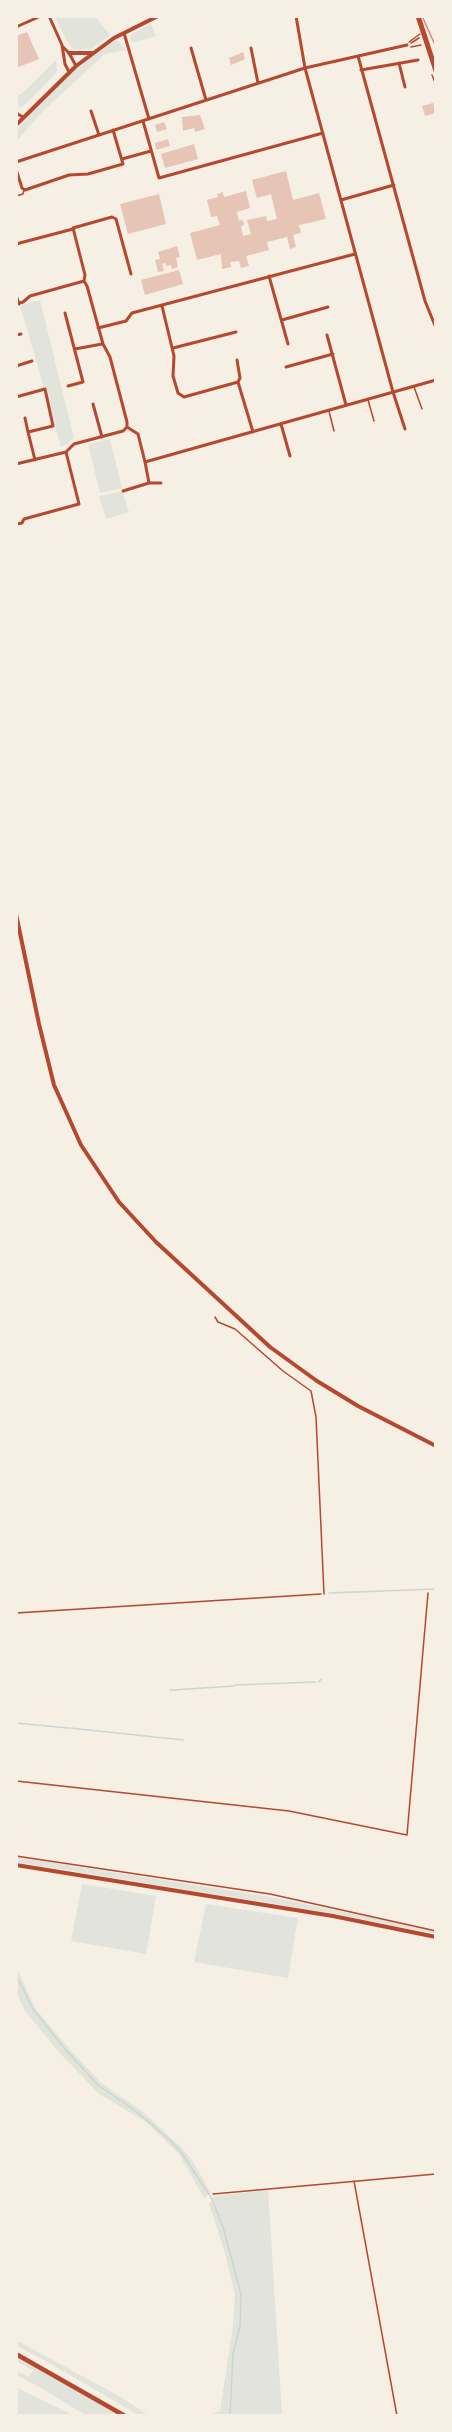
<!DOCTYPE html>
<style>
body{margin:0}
#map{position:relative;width:452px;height:2432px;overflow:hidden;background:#f6efe4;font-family:Ubuntu,sans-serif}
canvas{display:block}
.frame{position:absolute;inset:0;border:18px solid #f6efe4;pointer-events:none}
</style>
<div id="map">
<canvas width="452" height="2432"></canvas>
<div class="frame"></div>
</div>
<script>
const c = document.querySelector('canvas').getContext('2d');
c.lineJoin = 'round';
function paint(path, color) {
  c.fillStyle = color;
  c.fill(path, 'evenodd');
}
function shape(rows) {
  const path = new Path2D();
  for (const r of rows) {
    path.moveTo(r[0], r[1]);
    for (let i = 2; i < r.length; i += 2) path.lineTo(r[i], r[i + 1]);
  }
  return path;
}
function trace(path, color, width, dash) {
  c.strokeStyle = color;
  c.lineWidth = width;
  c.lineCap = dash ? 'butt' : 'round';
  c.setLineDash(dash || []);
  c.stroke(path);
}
paint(shape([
 [55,17,96,17,110,35,91,49,74,50,66,40],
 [151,24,156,36,131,43,130,37,133,33],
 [114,41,118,41,126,50,105,54,42,112,17,141,17,131,39,102,77,67],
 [56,60,57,72,28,102,21,107,17,108,17,95,21,94,34,82],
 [40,300,74,438,66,445,61,447,20,305],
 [110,439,122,488,100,493,88,444],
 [119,492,123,492,129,512,106,519,99,496],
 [17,1857,270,1897,404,1924,435,1931,435,1934,343,1915,17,1862],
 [82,1884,156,1896,146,1954,71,1941],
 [206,1904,298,1918,288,1978,194,1962],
 [16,1966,35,2008,67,2046,100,2082,142,2111,182,2148,192,2160,211,2193,204,2198,179,2154,146,2122,99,2094,58,2051,25,2011,17,1994],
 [268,2190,282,2415,210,2415,220,2411,233,2326,235,2295,224,2250,209,2204,215,2196],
 [16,2340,119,2396,148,2415,138,2415,51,2364,17,2346],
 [16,2356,120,2415,85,2415,41,2388,17,2375,17,2371,29,2377,33,2370,17,2362],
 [17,2388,73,2415,17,2415]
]), '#e2e4dc');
trace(shape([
 [329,1593,436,1589],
 [319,1682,321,1679],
 [235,1685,315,1682],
 [170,1690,172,1690],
 [173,1690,234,1686],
 [16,1723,68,1728],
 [70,1728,183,1740],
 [16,1975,33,2009,64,2048,98,2085,133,2109,170,2140,181,2152,212,2199,223,2227,241,2294,240,2326,233,2354,230,2416]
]), '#c9d6d2', 1.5);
paint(shape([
 [27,32,39,59,16,68,16,36],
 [243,52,245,59,231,65,229,58],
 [433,103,436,113,425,116,422,106],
 [200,115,205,129,195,132,194,128,183,131,182,117],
 [164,122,167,129,157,132,155,125],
 [168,139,170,146,156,150,155,143],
 [194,144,198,159,165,168,161,154],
 [286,171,293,200,319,193,326,219,299,225,301,233,293,235,296,247,290,249,287,237,267,242,269,250,246,256,249,266,241,268,239,261,230,262,231,267,222,269,221,254,197,260,190,233,220,225,217,216,211,217,207,200,218,197,217,194,223,192,224,197,246,191,250,208,237,212,239,221,243,220,244,225,241,226,243,236,251,234,247,220,266,216,267,221,277,219,271,194,257,198,252,180],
 [159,194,166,224,128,234,120,204],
 [177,246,180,257,176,258,178,267,172,269,171,265,166,266,166,263,162,264,164,271,158,272,155,260,160,259,158,252],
 [179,270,183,284,145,295,141,280]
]), '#e6c5b7');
trace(shape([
 [409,42,420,34],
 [411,43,419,38],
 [411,47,421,45],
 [432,75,436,85],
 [16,1613,321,1594],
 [16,1856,270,1894,436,1931]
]), '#b5482f', 1.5);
trace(shape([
 [16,196,23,194,24,190],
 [414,387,422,409],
 [368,400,374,421],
 [329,411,334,431],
 [215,1317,218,1322,235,1329,283,1371,311,1391,316,1417,324,1594],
 [16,1781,289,1811,407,1835,428,1593],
 [354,2181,397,2416],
 [213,2194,436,2174]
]), '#b5482f', 1.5);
trace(shape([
 [49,16,62,45,65,64,69,72],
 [296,16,305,68,393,392,405,429],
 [16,27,41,16],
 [124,33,149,119],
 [63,47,69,53,76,66],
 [191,48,206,100],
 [251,48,258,83],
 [358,56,425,301,436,328],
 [399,63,405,87],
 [361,70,418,60],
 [91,111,99,135],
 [16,113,23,117],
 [143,121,159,178,323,133],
 [122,159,151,151],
 [16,162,305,68,407,45],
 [16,169,22,188,25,190,69,175,88,174,123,164,113,130],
 [341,200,394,185],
 [16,244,73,229],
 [269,276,288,344],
 [84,281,85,275,73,228,112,217,116,219,131,274],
 [16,295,19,304],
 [16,304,23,302,30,296,84,281,87,286,103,344,110,357,127,422,127,427],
 [162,306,174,356,173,376,178,393,184,397,238,382,253,432],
 [65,313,83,382,68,386],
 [282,320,328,307],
 [98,328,126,321,132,313,355,254],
 [16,335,21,334],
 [327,335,346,405],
 [173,348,236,332],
 [75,349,102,344],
 [237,360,240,378,238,382],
 [16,366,32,361],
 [286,367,333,354],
 [16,397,45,389,53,426,28,432,35,460],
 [93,404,102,437],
 [25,418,28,432],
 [281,424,290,456],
 [127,427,138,434,145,462,436,380],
 [145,462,149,483],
 [16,464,66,452,74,444,123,431,127,427],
 [123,491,149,483,161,483],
 [16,524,22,523,24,519,79,504,66,452]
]), '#b5482f', 3);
trace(shape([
 [69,53,92,53],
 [16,125,76,66,114,38,158,16],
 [16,914,39,1024,54,1085,81,1145,119,1202,156,1242,270,1347,317,1381,358,1406,436,1446],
 [16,1865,333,1916,436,1937]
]), '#b5482f', 4);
trace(shape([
 [16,2354,125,2416]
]), '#b5482f', 4.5);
trace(shape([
 [418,16,436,71]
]), '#b5482f', 5);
trace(shape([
 [422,16,436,47]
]), '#cf8b77', 1.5);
</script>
